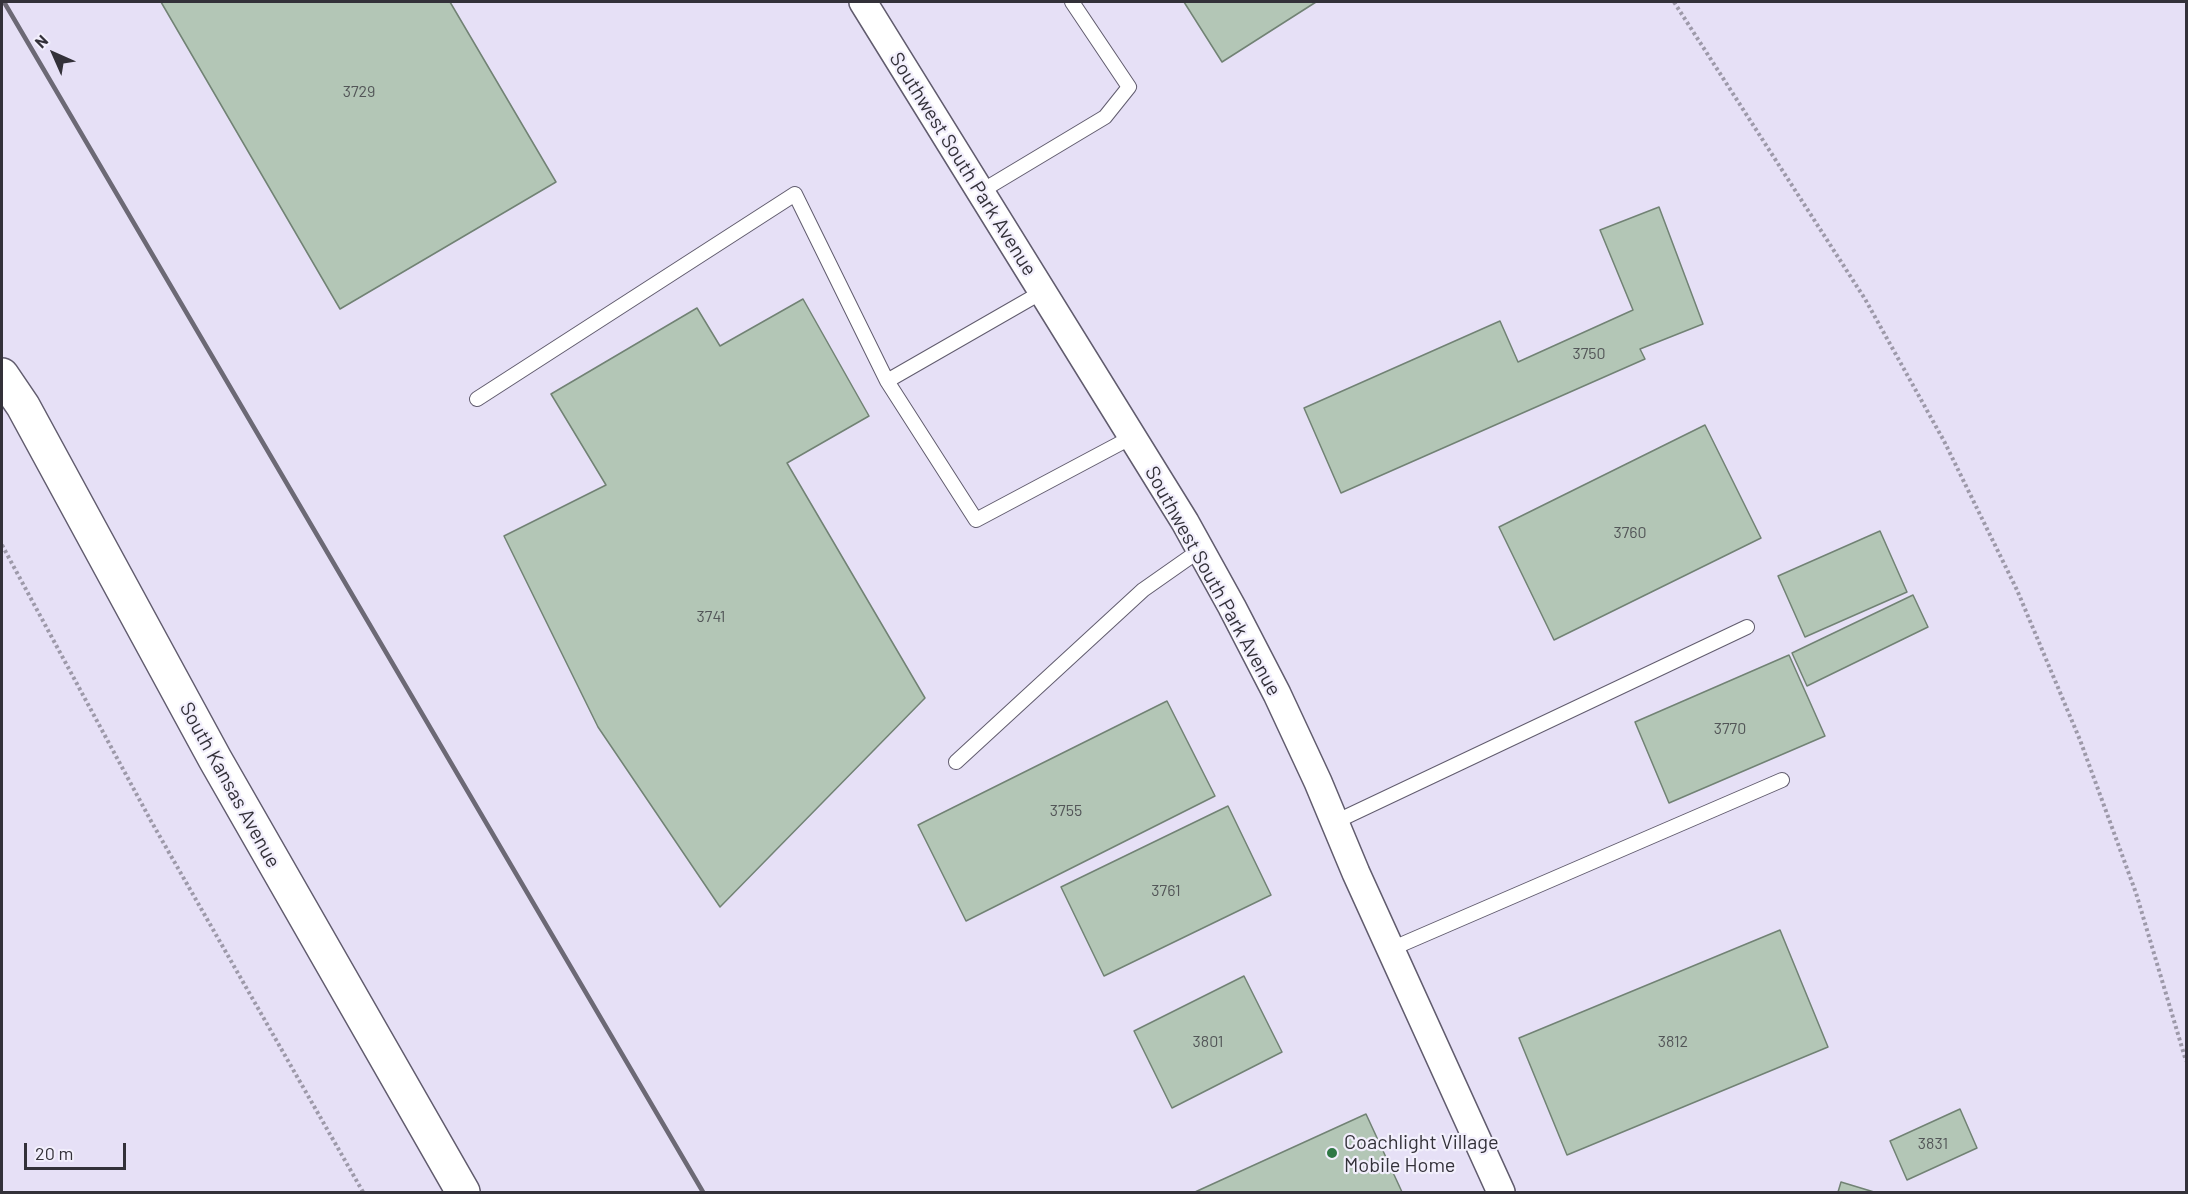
<!DOCTYPE html>
<style>
body{margin:0}
#map{position:relative;width:2188px;height:1194px;overflow:hidden;background:#e6e0f6;font-family:Barlow,sans-serif}
canvas{display:block}
.frame{position:absolute;inset:0;border:3px solid #333139;pointer-events:none}
.north{position:absolute;left:24px;top:24px;width:60px;height:60px;-webkit-text-stroke:4px #f2effc;paint-order:stroke;rotate:315deg;font-size:16px;font-weight:700;line-height:24px;text-align:center;color:#333139}
.north::after{content:'';display:block;margin:auto;width:21px;height:27px;background:#333139;clip-path:polygon(50% 0,100% 100%,50% 72%,0 100%)}
.scale{position:absolute;left:24px;top:1143px;width:102px;height:27px;box-sizing:border-box;border:3px solid #333139;border-top:0;padding-left:8px;font-size:18px;line-height:21px;white-space:nowrap;color:#333139;-webkit-text-stroke:4px #f2effc;paint-order:stroke}
</style>
<div id="map">
<canvas width="2188" height="1194"></canvas>
<div class="frame"></div>
<div class="north">N</div>
<div class="scale">20 m</div>
</div>
<script>
const c = document.querySelector('canvas').getContext('2d');
c.lineJoin = 'round';
function paint(path, color) {
  c.fillStyle = color;
  c.fill(path, 'evenodd');
}
function shape(rows) {
  const path = new Path2D();
  for (const r of rows) {
    path.moveTo(r[0], r[1]);
    for (let i = 2; i < r.length; i += 2) path.lineTo(r[i], r[i + 1]);
  }
  return path;
}
function trace(path, color, width, dash) {
  c.strokeStyle = color;
  c.lineWidth = width;
  c.lineCap = dash ? 'butt' : 'round';
  c.setLineDash(dash || []);
  c.stroke(path);
}
function label(font, color, halo, rows, align = 'center') {
  c.font = font + ' Barlow,sans-serif';
  c.lineWidth = 4.5;
  c.setLineDash([]);
  c.textBaseline = 'middle';
  c.strokeStyle = halo;
  c.fillStyle = color;
  for (const [text, x, y, turn = 0] of rows) {
    c.save();
    c.translate(x, y);
    c.rotate((+turn || 0) * Math.PI / 180);
    c.textAlign = isNaN(turn) ? turn : align;
    if (halo) c.strokeText(text, 0, 0);
    c.fillText(text, 0, 0);
    c.restore();
  }
}
const building = shape([
 [161,2,450,2,556,182,340,309,161,2],
 [1184,2,1316,2,1222,62,1184,2],
 [1659,207,1703,324,1640,349,1645,359,1341,493,1304,408,1500,321,1518,362,1633,310,1600,230,1659,207],
 [803,299,869,416,787,463,925,698,720,907,598,727,504,536,606,485,551,394,697,308,720,346,803,299],
 [1705,425,1761,538,1554,640,1499,527,1705,425],
 [1880,531,1907,592,1805,637,1778,576,1880,531],
 [1913,595,1928,627,1807,686,1792,653,1913,595],
 [1789,655,1825,736,1669,803,1635,722,1789,655],
 [1167,701,1215,796,966,921,918,825,1167,701],
 [1228,806,1271,895,1104,976,1061,887,1228,806],
 [1780,930,1828,1047,1567,1155,1519,1038,1780,930],
 [1244,976,1282,1052,1172,1108,1134,1031,1244,976],
 [1960,1109,1977,1148,1907,1180,1890,1141,1960,1109],
 [1366,1114,1402,1192,1195,1192,1366,1114],
 [1841,1182,1874,1192,1838,1192,1841,1182]
]);
paint(building, '#b3c6b6');
trace(building, '#718274', 1.5);
const lane = shape([
 [980,192,1105,117,1129,87,1072,2],
 [1042,292,887,381,976,520,1132,437],
 [477,399,795,194,887,381],
 [956,762,1143,590,1200,550],
 [1335,822,1747,627],
 [1391,949,1782,780]
]);
const street = shape([
 [863,2,1185,522,1232,607,1277,694,1318,782,1356,873,1501,1192]
]);
const secondary = shape([
 [2,375,23,406,215,759,463,1192]
]);
trace(lane, '#615c6e', 16);
trace(street, '#615c6e', 30);
trace(secondary, '#615c6e', 36);
trace(shape([
 [1674,2,1865,299,1944,441,2017,590,2080,740,2136,893,2186,1061],
 [2,545,151,821,363,1192]
]), '#9d99a9', 4, [3, 3]);
trace(lane, '#fff', 14);
trace(street, '#fff', 27);
trace(secondary, '#fff', 33);
trace(shape([
 [4,2,703,1192]
]), '#6c6975', 4.5);
for (const [x, y, r, color] of [
 [1332,1153,6,"#2f7845"]
]) {
  const dot = new Path2D();
  dot.arc(x, y, r, 0, 2 * Math.PI);
  c.fillStyle = color;
  c.fill(dot);
  trace(dot, '#f2effc', 2);
}
label('16px', '#535658', null, [
 ["3729",359,92],
 ["3750",1589,354],
 ["3760",1630,533],
 ["3741",711,617],
 ["3770",1730,729],
 ["3755",1066,811],
 ["3761",1166,891],
 ["3801",1208,1042],
 ["3812",1673,1042],
 ["3831",1933,1144]
]);
label('20px', '#333139', '#f2effc', [
 ["Southwest South Park Avenue",963,164,58],
 ["Southwest South Park Avenue",1213,581,61],
 ["South Kansas Avenue",230,785,61]
]);
label('20px', '#333139', '#f2effc', [
 ["Coachlight Village",1344,1142],
 ["Mobile Home",1344,1165]
], 'left');
</script>
